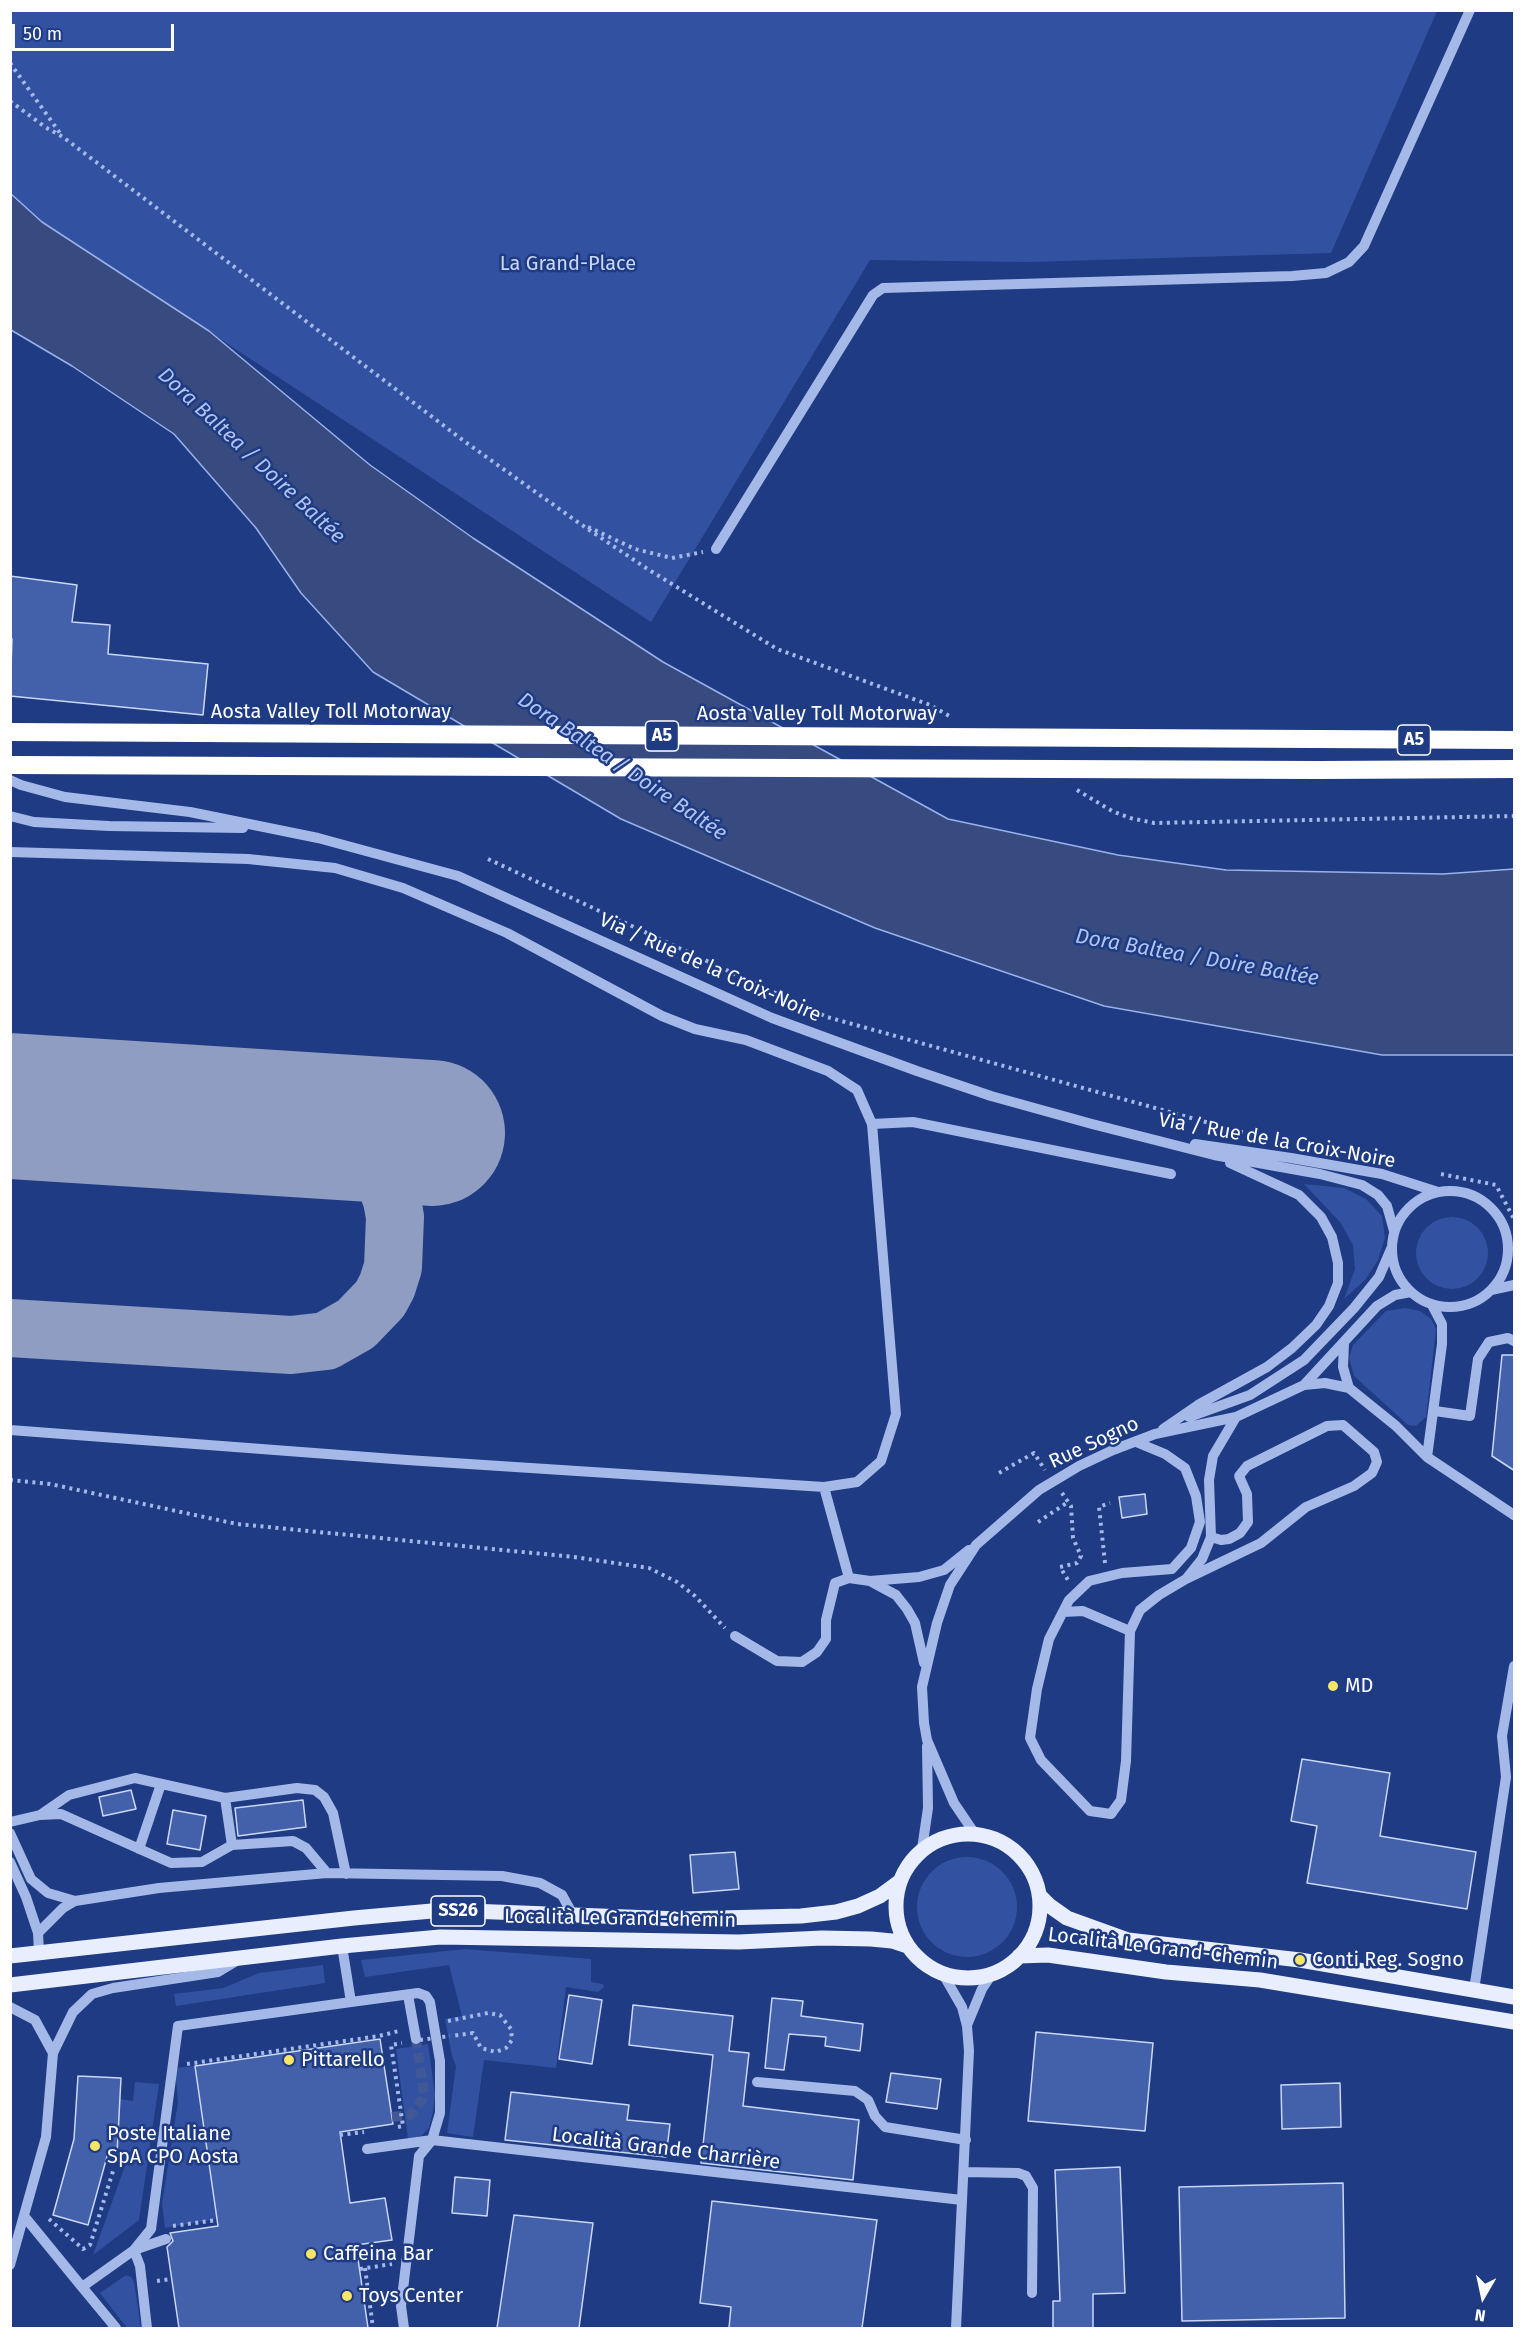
<!DOCTYPE html>
<meta charset="utf-8">
<style>
body{margin:0}
#map{position:relative;width:1525px;height:2339px;overflow:hidden;background:#1e3b83;font-family:"Fira Sans",sans-serif}
canvas{display:block}
.frame{position:absolute;inset:0;border:12px solid #fff;pointer-events:none}
.north{position:absolute;left:1453px;top:2267px;width:60px;height:60px;-webkit-text-stroke:4px #1e3b83;paint-order:stroke;rotate:189deg;font-size:16px;font-weight:700;line-height:24px;text-align:center;color:#fff}
.north::after{content:'';display:block;margin:auto;width:21px;height:27px;background:#fff;clip-path:polygon(50% 0,100% 100%,50% 72%,0 100%)}
.scale{position:absolute;left:12px;top:24px;width:162px;height:27px;box-sizing:border-box;border:3px solid #fff;border-top:0;padding-left:8px;font-size:18px;line-height:21px;white-space:nowrap;color:#fff;-webkit-text-stroke:4px #1e3b83;paint-order:stroke}
</style>
<div id="map">
<canvas width="1525" height="2339"></canvas>
<div class="frame"></div>
<div class="north">N</div>
<div class="scale">50 m</div>
</div>
<script>
const c = document.querySelector('canvas').getContext('2d');
c.lineJoin = 'round';
function paint(path, color) {
  c.fillStyle = color;
  c.fill(path, 'evenodd');
}
function shape(rows) {
  const path = new Path2D();
  for (const r of rows) {
    if (r.length === 3) {
      path.moveTo(r[0] + r[2], r[1]);
      path.arc(r[0], r[1], r[2], 0, 2 * Math.PI);
      continue;
    }
    path.moveTo(r[0], r[1]);
    for (let i = 2; i < r.length; i += 2) path.lineTo(r[i], r[i + 1]);
  }
  return path;
}
function trace(path, color, width, dash) {
  c.strokeStyle = color;
  c.lineWidth = width;
  c.lineCap = dash ? 'butt' : 'round';
  c.setLineDash(dash || []);
  c.stroke(path);
}
function label(font, color, halo, rows, align = 'center') {
  c.font = font + ' "Fira Sans",sans-serif';
  c.lineWidth = 5;
  c.setLineDash([]);
  c.textBaseline = 'middle';
  c.strokeStyle = halo;
  c.fillStyle = color;
  for (const [text, x, y, turn = 0] of rows) {
    c.save();
    c.translate(x, y);
    c.rotate((+turn || 0) * Math.PI / 180);
    c.textAlign = isNaN(turn) ? turn : align;
    if (halo) c.strokeText(text, 0, 0);
    c.fillText(text, 0, 0);
    c.restore();
  }
}
paint(shape([
 [10,11,1437,11,1331,253,1030,262,870,260,651,622,42,222,11,193],
 [1304,1184,1344,1188,1366,1199,1382,1216,1385,1238,1378,1260,1365,1280,1344,1299,1355,1269,1353,1245,1340,1222],
 [1452,1253,36],
 [1405,1308,1420,1311,1431,1319,1436,1329,1426,1417,1416,1426,1408,1425,1354,1376,1349,1358,1353,1345,1386,1311],
 [967,1907,50],
 [465,1949,591,1959,591,1982,603,1984,604,1987,598,1992,566,1987,556,2068,484,2060,473,2137,447,2133,456,2066,452,2056,445,2019,462,2016,449,1965,365,1977,361,1960],
 [323,1965,325,1983,176,2006,174,1994,223,1988,259,1973],
 [428,2044,435,2095,433,2112,429,2128,421,2136,408,2139,396,2049],
 [195,2066,217,2219,165,2228,162,2203,178,2102,175,2068],
 [135,2082,159,2084,139,2220,93,2255,126,2163,117,2154,120,2099,133,2101],
 [126,2275,131,2277,134,2282,141,2328,127,2328,100,2293]
]), '#3252a1');
const water = shape([
 [10,193,42,222,209,331,370,465,473,538,663,662,948,819,1118,855,1226,870,1443,874,1514,869,1514,1055,1382,1055,1104,1006,875,928,621,819,373,672,301,593,256,528,174,434,72,366,11,330,10,193]
]);
paint(water, '#374b81');
trace(water, '#99b2eb', 1.5);
trace(shape([
 [10,1328,291,1345,326,1341,356,1324,380,1299,387,1286,393,1267,395,1217,392,1200,386,1183,376,1168,352,1144,320,1130,286,1124]
]), '#8e9dc1', 58);
trace(shape([
 [10,1106,432,1133]
]), '#8e9dc1', 146);
const building = shape([
 [10,576,77,585,72,622,110,625,108,654,208,664,203,715,10,696,12,639,10,639,10,576],
 [1502,1355,1515,1355,1515,1471,1492,1456,1502,1355],
 [1145,1494,1147,1514,1122,1518,1119,1497,1145,1494],
 [1302,1759,1390,1773,1380,1836,1476,1852,1467,1909,1307,1883,1317,1826,1291,1821,1302,1759],
 [131,1790,136,1809,103,1816,99,1797,131,1790],
 [303,1800,306,1827,238,1836,235,1808,303,1800],
 [173,1810,206,1816,200,1850,167,1844,173,1810],
 [735,1852,739,1889,693,1893,690,1855,735,1852],
 [569,1995,602,2000,592,2064,559,2059,569,1995],
 [772,1998,803,2001,801,2016,863,2024,860,2051,825,2046,826,2037,789,2034,784,2070,765,2068,772,1998],
 [633,2005,733,2016,729,2051,749,2053,743,2106,859,2120,853,2180,701,2163,713,2055,629,2045,633,2005],
 [1036,2032,1153,2043,1145,2131,1028,2121,1036,2032],
 [380,2039,393,2124,340,2132,350,2203,385,2198,392,2240,356,2245,368,2328,179,2328,167,2247,173,2241,170,2233,218,2226,195,2066,380,2039],
 [891,2073,941,2079,937,2109,886,2102,891,2073],
 [78,2076,121,2078,117,2154,108,2153,88,2225,53,2215,74,2139,78,2076],
 [1340,2083,1341,2127,1282,2129,1281,2085,1340,2083],
 [511,2092,629,2105,627,2120,670,2124,666,2157,505,2140,511,2092],
 [1120,2167,1125,2293,1093,2294,1093,2328,1053,2328,1053,2301,1060,2301,1055,2170,1120,2167],
 [455,2177,490,2180,487,2216,452,2213,455,2177],
 [1343,2183,1345,2318,1182,2321,1179,2187,1343,2183],
 [712,2201,877,2220,862,2328,729,2328,731,2307,700,2303,712,2201],
 [514,2215,593,2223,579,2328,497,2328,514,2215]
]);
paint(building, '#4361aa');
trace(building, '#cad7f7', 1.5);
trace(shape([
 [392,2117,410,2115,421,2102,424,2094,416,2039]
]), '#405896', 10, [10, 5]);
trace(shape([
 [10,63,62,136],
 [10,101,45,127,63,137,464,441,579,523,646,568,777,649,930,705,951,717],
 [588,527,635,549,672,558,703,552],
 [1077,790,1112,811,1130,818,1154,823,1514,816],
 [488,859,827,1017,1249,1134],
 [1441,1174,1496,1185,1514,1219],
 [999,1473,1034,1453,1045,1470],
 [10,1480,50,1484,237,1524,574,1557,649,1568,677,1582,695,1596,725,1628],
 [1062,1493,1071,1506,1073,1538,1081,1556,1077,1563,1060,1567,1068,1580],
 [1038,1522,1068,1502],
 [1105,1563,1099,1507,1110,1503],
 [448,2021,488,2013,500,2015,511,2029,512,2040,506,2048,496,2052,481,2048,473,2033,451,2036],
 [187,2064,379,2036,399,2031],
 [398,2127,403,2126,391,2045,402,2043],
 [340,2135,364,2132],
 [49,2219,83,2249,90,2245,114,2168],
 [173,2226,217,2220],
 [365,2268,373,2328],
 [360,2269,392,2264],
 [157,2281,171,2279]
]), '#a5b9e9', 4, [3, 4.5]);
trace(shape([
 [716,549,873,295,883,288,1292,276,1326,273,1349,262,1364,246,1470,10],
 [10,780,21,785,65,797,190,812,318,838,458,876,772,1018,917,1071,991,1096,1092,1124,1214,1155,1320,1174,1362,1185,1378,1195,1387,1206,1394,1231],
 [10,816,34,822,109,826,243,828],
 [10,852,248,859,335,868,403,888,507,933,662,1016,695,1029,746,1040,828,1071,857,1090,872,1124,896,1414,881,1461,857,1482,824,1487,407,1460,10,1430],
 [872,1124,913,1122,1171,1174],
 [1195,1144,1291,1158,1382,1174,1438,1192],
 [1450,1249,58],
 [1491,1290,1514,1285],
 [1344,1343,1343,1367,1349,1388,1396,1426,1427,1457,1514,1515],
 [1304,1385,1325,1383,1349,1388],
 [1435,1411,1470,1416,1478,1359,1489,1342,1508,1338,1514,1341],
 [1189,1417,1250,1395,1304,1360,1354,1308,1379,1277,1391,1249],
 [1163,1429,1198,1405,1267,1367,1292,1348,1316,1325,1329,1306,1338,1283,1338,1263,1332,1237,1321,1217,1299,1195,1230,1163],
 [1427,1457,1442,1344,1442,1324,1432,1305],
 [824,1487,849,1578],
 [1186,1579,1261,1543,1306,1507,1354,1486,1372,1473,1377,1462,1374,1452,1343,1425,1327,1426,1247,1466,1239,1476,1247,1494,1248,1522,1240,1533,1229,1539,1221,1540,1211,1537],
 [870,1581,919,1577,944,1570,969,1550],
 [1063,1612,1083,1611,1130,1631,1126,1761,1121,1800,1111,1814,1090,1811,1041,1760,1030,1738,1037,1689,1049,1639,1069,1600,1089,1581,1122,1573,1172,1569,1191,1548,1200,1522,1196,1496,1185,1468,1165,1454,1136,1442],
 [1130,1631,1140,1610,1159,1595,1186,1579,1202,1559,1211,1537,1209,1480,1213,1456,1236,1417],
 [735,1636,777,1661,802,1662,817,1652,826,1639,826,1620,835,1583,849,1578,870,1581,896,1595,907,1609,915,1623,924,1663],
 [225,1798,232,1845],
 [40,1815,69,1795,135,1778,225,1798,297,1788,315,1790,324,1797,333,1813,346,1874],
 [10,1822,40,1815,61,1814,171,1863,202,1862,232,1845,293,1841,306,1848,327,1873],
 [10,1833,31,1879,48,1893,75,1901],
 [975,1834,954,1803,927,1740,924,1723,922,1687,937,1623,950,1585,976,1545,1039,1490,1079,1466,1113,1450,1155,1434,1236,1417,1304,1385,1377,1306,1395,1295,1411,1292],
 [139,1849,161,1784],
 [922,1849,928,1808,927,1746],
 [10,1862,26,1897,38,1933,39,1953],
 [38,1933,63,1908,75,1901,159,1888,327,1873,502,1876,540,1883,562,1895,573,1915],
 [943,1974,962,2007,967,2026,969,2051,956,2328],
 [1474,1990,1506,1777,1502,1736,1514,1666],
 [408,1995,416,2039],
 [351,2002,418,1993,426,1996,430,2002,440,2061,440,2113,432,2140,419,2156,401,2306,404,2328],
 [10,2007,35,2020,53,2053],
 [967,2025,982,1989,992,1974],
 [757,2082,855,2091,868,2100,875,2116,885,2127,966,2140],
 [367,2149,432,2140,962,2200],
 [964,2172,1018,2173,1026,2176,1033,2188,1032,2293],
 [24,2216,82,2287,134,2250,151,2229,178,2026,351,2002,342,1946],
 [10,2265,46,2137,53,2053,73,2012,92,1994,113,1988,218,1972,238,1960],
 [82,2287,116,2328],
 [147,2328,140,2266,134,2250,166,2239]
]), '#a5b9e9', 10);
trace(shape([
 [968,1906,72],
 [1039,1895,1050,1906,1067,1918,1128,1940,1300,1960,1514,1997],
 [10,1956,354,1918,443,1910,679,1919,801,1916,836,1912,858,1906,880,1896,899,1882],
 [1019,1956,1048,1955,1166,1972,1260,1980,1514,2022],
 [10,1985,342,1946,440,1937,739,1942,822,1938,871,1939,892,1941,907,1946]
]), '#e9eefe', 15);
trace(shape([
 [1314,739,1514,740],
 [1318,770,1514,769]
]), '#fff', 18);
trace(shape([
 [420,2040,450,2036]
]), '#a5b9e9', 4, [3, 4.5]);
trace(shape([
 [10,732,1314,739],
 [10,765,1318,770]
]), '#fff', 18);
for (const [x, y, r, color] of [
 [1333,1686,6,"#f8e565"],
 [1300,1960,6,"#f8e565"],
 [289,2060,6,"#f8e565"],
 [95,2146,6,"#f8e565"],
 [311,2254,6,"#f8e565"],
 [347,2296,6,"#f8e565"]
]) {
  const dot = new Path2D();
  dot.arc(x, y, r, 0, 2 * Math.PI);
  c.fillStyle = color;
  c.fill(dot);
  trace(dot, '#1e3b83', 2);
}
for (const [x, y, w] of [
 [662,736,33],
 [1414,740,33],
 [458,1911,54]
]) {
  const box = new Path2D();
  box.roundRect(x - w / 2, y - 15, w, 30, 4.5);
  c.fillStyle = '#1e3b83';
  c.fill(box);
  trace(box, '#fff', 1.5);
}
label('bold 18px', '#fff', null, [
 ["A5",662,736],
 ["A5",1414,740],
 ["SS26",458,1911]
]);
label('20px', '#cad7f7', '#1e3b83', [
 ["La Grand-Place",568,264]
]);
label('20px', '#fff', '#1e3b83', [
 ["Aosta Valley Toll Motorway",331,712],
 ["Aosta Valley Toll Motorway",817,714],
 ["Via / Rue de la Croix-Noire",710,968,24],
 ["Via / Rue de la Croix-Noire",1277,1141,10],
 ["Rue Sogno",1094,1443,-25],
 ["Località Le Grand-Chemin",620,1919,1],
 ["Località Le Grand-Chemin",1163,1949,7],
 ["Località Grande Charrière",666,2149,7]
]);
label('20px', '#fff', '#1e3b83', [
 ["MD",1345,1686],
 ["Conti Reg. Sogno",1312,1960],
 ["Pittarello",301,2060],
 ["Poste Italiane",107,2134],
 ["SpA CPO Aosta",107,2157],
 ["Caffeina Bar",323,2254],
 ["Toys Center",359,2296]
], 'left');
label('italic 21px', '#b1c4f1', '#1e3b83', [
 ["Dora Baltea / Doire Baltée",251,456,43],
 ["Dora Baltea / Doire Baltée",622,767,34],
 ["Dora Baltea / Doire Baltée",1197,958,10]
]);
</script>
